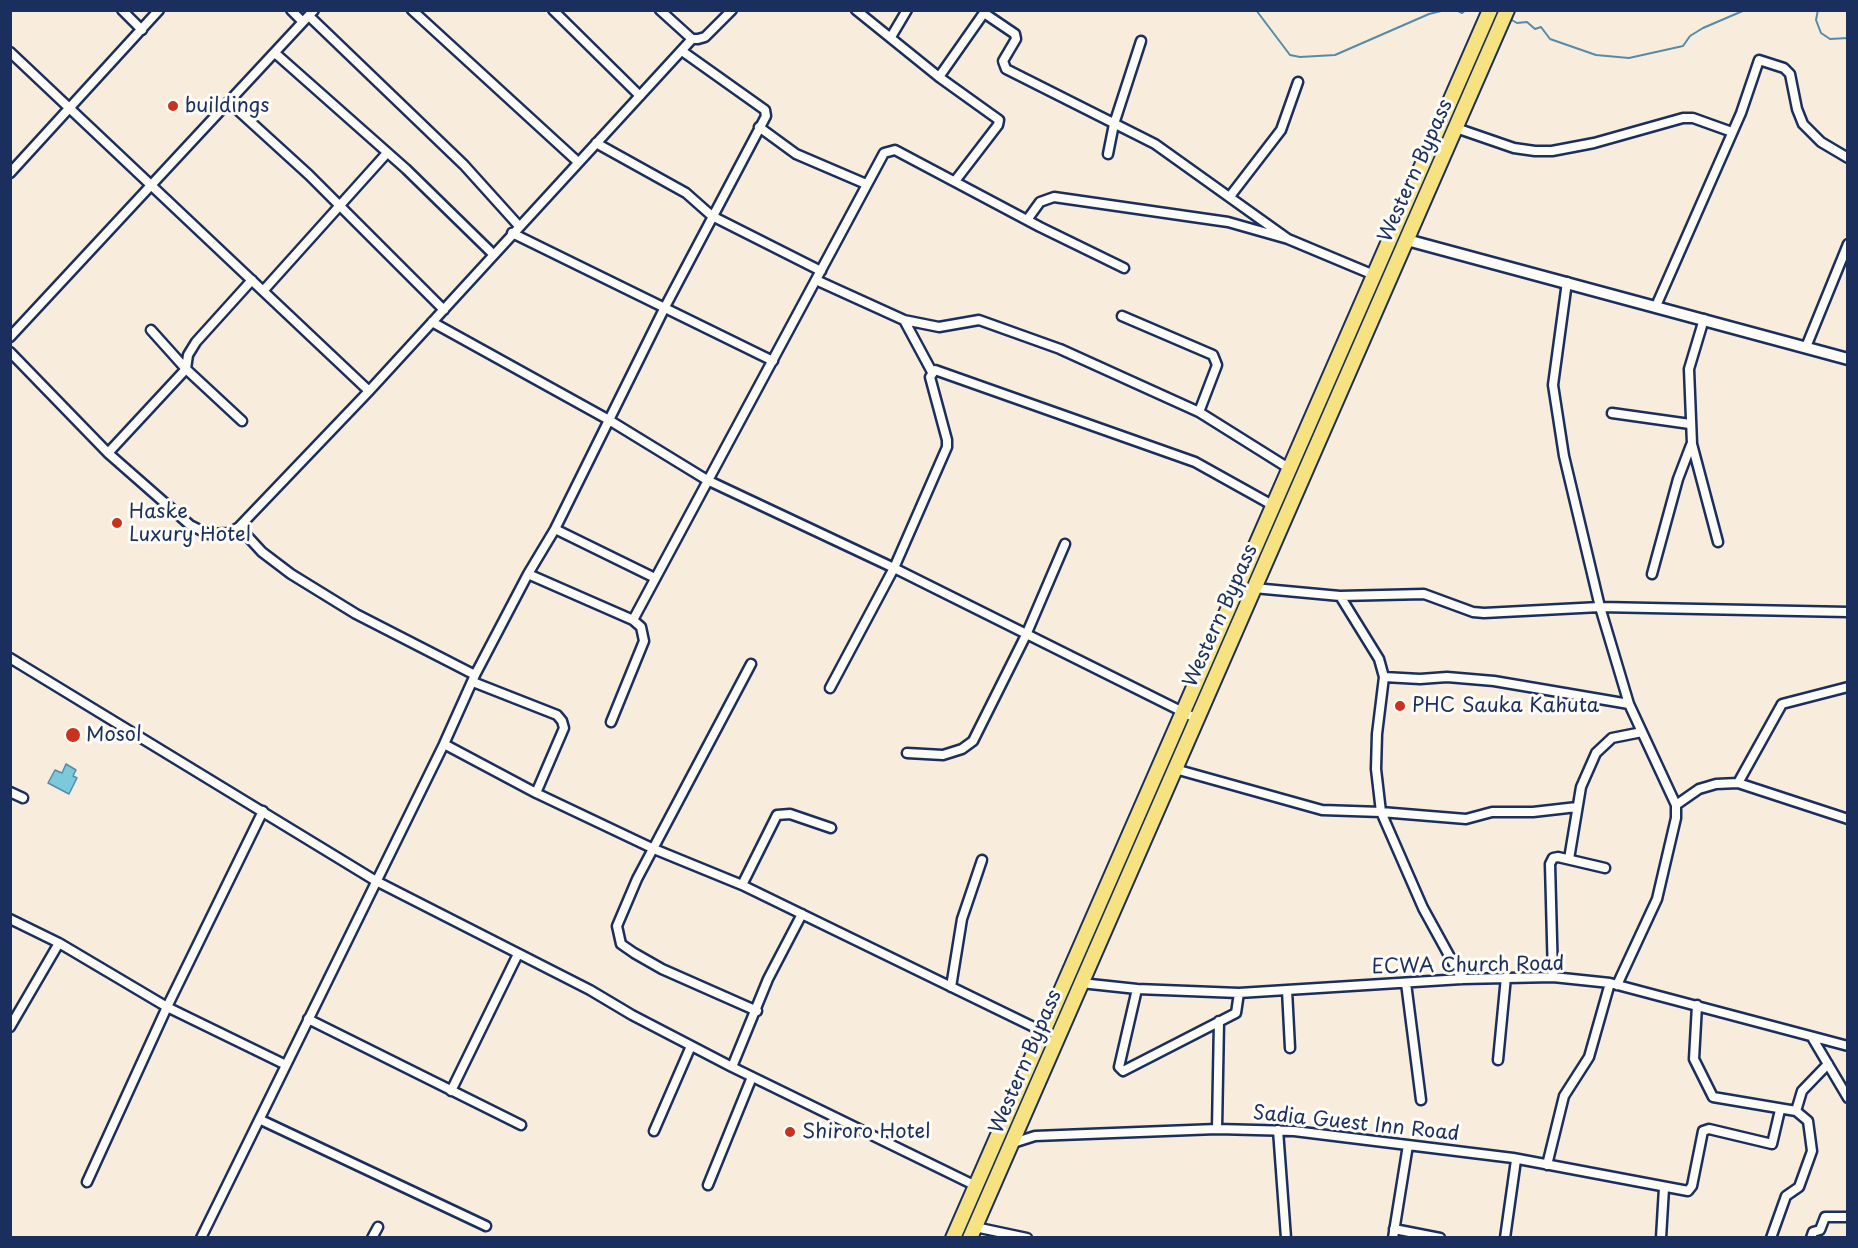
<!DOCTYPE html>
<style>
body{margin:0}
#map{position:relative;width:1858px;height:1248px;overflow:hidden;background:#f8eddd;font-family:"Playpen Sans",sans-serif}
canvas{display:block}
.frame{position:absolute;inset:0;border:12px solid #1b2f5e;pointer-events:none}
</style>
<div id="map">
<canvas width="1858" height="1248"></canvas>
<div class="frame"></div>
</div>
<script>
const c = document.querySelector('canvas').getContext('2d');
c.lineJoin = 'round';
function paint(path, color) {
  c.fillStyle = color;
  c.fill(path, 'evenodd');
}
function shape(rows) {
  const path = new Path2D();
  for (const r of rows) {
    path.moveTo(r[0], r[1]);
    for (let i = 2; i < r.length; i += 2) path.lineTo(r[i], r[i + 1]);
  }
  return path;
}
function trace(path, color, width, dash) {
  c.strokeStyle = color;
  c.lineWidth = width;
  c.lineCap = dash ? 'butt' : 'round';
  c.setLineDash(dash || []);
  c.stroke(path);
}
function label(font, color, halo, rows, align = 'center') {
  c.font = font + ' "Playpen Sans",sans-serif';
  c.lineWidth = 6;
  c.setLineDash([]);
  c.textBaseline = 'middle';
  c.strokeStyle = halo;
  c.fillStyle = color;
  for (const [text, x, y, turn = 0] of rows) {
    c.save();
    c.translate(x, y);
    c.rotate((+turn || 0) * Math.PI / 180);
    c.textAlign = isNaN(turn) ? turn : align;
    if (halo) c.strokeText(text, 0, 0);
    c.fillText(text, 0, 0);
    c.restore();
  }
}
const water = shape([
 [66,764,76,770,73,776,77,778,69,794,48,783,55,770,62,773,66,764]
]);
paint(water, '#7cc9db');
trace(water, '#558ba9', 1.5);
trace(shape([
 [1256,10,1290,55,1300,57,1335,55,1429,14,1445,10],
 [1456,10,1462,13,1466,10],
 [1818,10,1816,20,1821,33,1830,39,1848,38],
 [1510,19,1517,23,1527,22,1535,29,1541,27,1550,39,1596,55,1629,58,1683,46,1690,36,1703,28,1745,10]
]), '#558ba9', 2);
const minor = shape([
 [122,10,142,30],
 [291,10,303,22],
 [412,10,578,162],
 [553,10,640,96],
 [660,10,692,39,698,39,705,37,732,10],
 [856,10,939,77,999,120,998,125,955,181],
 [984,13,1015,34,1016,39,1003,61,1006,69,1155,144,1288,239,1228,222,1054,197,1040,202,1027,220],
 [309,16,464,165,519,226],
 [891,37,907,10],
 [10,52,369,391],
 [275,53,406,169,493,254],
 [939,77,986,10],
 [230,103,309,175,444,310],
 [759,127,796,154,866,184],
 [1456,128,1514,148,1535,151,1552,151,1594,143,1683,118,1693,118,1732,132],
 [596,143,686,193,712,216,821,271],
 [1108,154,1114,124,1141,41],
 [10,173,159,10],
 [1231,195,1281,130,1298,82],
 [512,233,773,361],
 [1288,239,1374,275],
 [816,280,904,320,939,327,979,320,1060,349,1199,412,1290,469],
 [1567,282,1553,385,1564,456,1600,607,1629,704,1676,805,1676,818,1657,899,1617,985],
 [263,291,387,153],
 [1656,306,1741,113,1759,60,1784,68,1790,74,1797,109,1803,124,1821,142,1848,158],
 [1122,316,1213,355,1217,365,1199,412],
 [1704,319,1689,369,1692,444,1718,542],
 [904,320,932,372],
 [432,322,609,420,707,480,894,568,1197,719],
 [151,330,186,369,242,421],
 [10,337,314,10],
 [1806,347,1848,244],
 [10,352,108,453,190,525,208,534,229,533,239,527,369,391,692,39],
 [1612,413,1690,424],
 [108,453,186,369,188,355,196,342,252,280],
 [239,527,262,552,291,574,356,614,475,675],
 [555,529,655,578],
 [528,574,633,620],
 [1652,574,1678,479,1691,445],
 [1254,588,1340,596,1379,659,1384,677,1377,734,1376,769,1381,812,1423,908,1462,979],
 [1340,596,1424,594,1473,612,1484,613,1600,607,1848,612],
 [10,658,376,881,590,990,632,1015,732,1067,976,1186],
 [751,664,637,879,617,926,621,944,634,953,662,969,757,1011],
 [1384,677,1420,679,1447,677,1494,681,1629,704],
 [473,682,557,715,562,721,564,728,536,793],
 [830,688,894,568,947,447,947,440,930,377,935,370,1195,462,1274,506],
 [611,722,644,641,641,627,633,620,884,153,895,150,1040,227,1124,268],
 [444,744,536,793,654,849,742,885,1044,1032],
 [907,753,943,755,962,749,973,741,1026,635,1065,544],
 [1175,769,1322,810,1381,812,1466,819,1492,812,1533,812,1577,807],
 [1738,783,1782,704,1848,687],
 [10,792,23,798],
 [1676,805,1699,789,1716,784,1738,783,1848,819],
 [1569,859,1581,787,1596,753,1612,738,1642,732],
 [742,885,777,815,790,814,831,828],
 [10,919,59,943,167,1007,286,1065],
 [1553,977,1550,864,1553,858,1558,857,1605,868],
 [1081,983,1137,989,1239,993,1462,979,1553,977,1610,983,1848,1046],
 [1406,983,1421,1100],
 [951,987,962,919,982,860],
 [1137,989,1119,1067,1123,1071,1236,1013,1239,993],
 [1287,990,1290,1048],
 [1697,1005,1694,1059,1713,1097,1796,1111,1808,1121,1812,1151,1799,1187,1786,1196,1771,1238],
 [308,1019,521,1125],
 [10,1027,59,943],
 [1813,1039,1848,1098],
 [1498,1060,1506,977],
 [732,1067,768,979,802,914],
 [451,1091,518,954],
 [1796,1111,1802,1091,1828,1064],
 [261,1120,486,1226],
 [1217,1129,1219,1021],
 [1278,1130,1286,1238],
 [654,1131,691,1046],
 [1013,1143,1035,1136,1217,1129,1294,1131,1513,1158,1688,1191,1692,1186,1703,1131,1709,1129,1772,1144,1780,1110],
 [1547,1165,1564,1096,1589,1057,1610,983],
 [87,1182,167,1007,263,811],
 [708,1185,752,1077],
 [975,1227,1027,1238],
 [1394,1229,1440,1238],
 [201,1238,444,744,475,675,528,574,555,529,665,307,766,116,765,110,682,51],
 [372,1238,378,1227],
 [1393,1238,1408,1145],
 [1505,1238,1516,1160],
 [1661,1238,1664,1188],
 [1811,1238,1813,1232,1820,1230,1825,1217,1848,1217]
]);
const tertiary = shape([
 [1407,240,1848,359]
]);
const primary = shape([
 [953,1238,1490,10],
 [970,1238,1507,10]
]);
trace(minor, '#1b2f5e', 13);
trace(tertiary, '#1b2f5e', 15);
trace(primary, '#1b2f5e', 18);
trace(minor, '#fdfcf7', 8);
trace(tertiary, '#fdfcf7', 10);
trace(primary, '#f6e281', 14);
for (const [x, y, r, color] of [
 [173,106,6,"#c8321e"],
 [117,523,6,"#c8321e"],
 [1400,706,6,"#c8321e"],
 [73,735,8,"#c8321e"],
 [790,1132,6,"#c8321e"]
]) {
  const dot = new Path2D();
  dot.arc(x, y, r, 0, 2 * Math.PI);
  c.fillStyle = color;
  c.fill(dot);
  trace(dot, '#fdfcf7', 2);
}
label('20px', '#1b2f5e', '#fdfcf7', [
 ["buildings",185,106],
 ["Haske",129,512],
 ["Luxury Hotel",129,535],
 ["PHC Sauka Kahuta",1412,706],
 ["Mosol",86,735],
 ["Shiroro Hotel",802,1132]
], 'left');
label('20px', '#1b2f5e', '#fdfcf7', [
 ["Western Bypass",1416,171,-66],
 ["Western Bypass",1221,616,-66],
 ["ECWA Church Road",1468,966,-1],
 ["Western Bypass",1026,1062,-67],
 ["Sadia Guest Inn Road",1356,1124,6]
]);
</script>
